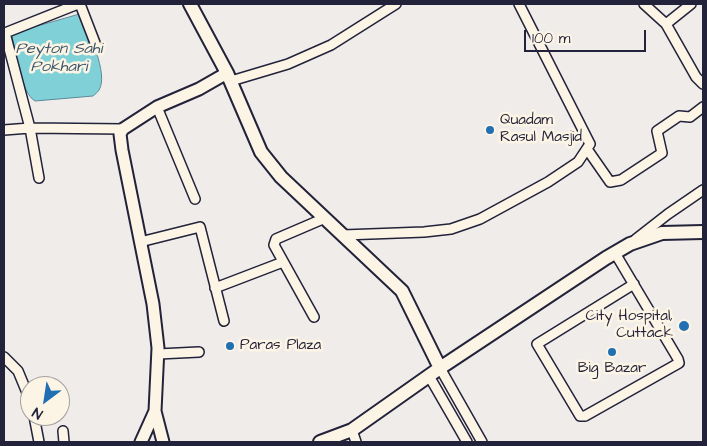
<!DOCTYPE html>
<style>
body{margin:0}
#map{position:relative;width:707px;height:446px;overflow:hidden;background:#f0ece9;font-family:"Architects Daughter",sans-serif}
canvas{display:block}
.frame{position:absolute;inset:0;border:5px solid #22223b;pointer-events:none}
.north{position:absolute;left:20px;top:376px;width:50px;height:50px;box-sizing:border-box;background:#fcf5e5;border:1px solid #a5a1a1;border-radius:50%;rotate:211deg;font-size:14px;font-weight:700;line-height:20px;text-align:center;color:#22223b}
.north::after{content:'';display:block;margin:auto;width:18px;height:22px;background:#1f6fb2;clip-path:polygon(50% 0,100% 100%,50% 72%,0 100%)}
.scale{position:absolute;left:524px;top:30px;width:122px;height:22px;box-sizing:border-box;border:2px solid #22223b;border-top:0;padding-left:6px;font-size:15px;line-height:18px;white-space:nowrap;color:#22223b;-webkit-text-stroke:4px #fcf5e5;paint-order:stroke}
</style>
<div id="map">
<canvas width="707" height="446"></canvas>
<div class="frame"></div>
<div class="north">N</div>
<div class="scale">100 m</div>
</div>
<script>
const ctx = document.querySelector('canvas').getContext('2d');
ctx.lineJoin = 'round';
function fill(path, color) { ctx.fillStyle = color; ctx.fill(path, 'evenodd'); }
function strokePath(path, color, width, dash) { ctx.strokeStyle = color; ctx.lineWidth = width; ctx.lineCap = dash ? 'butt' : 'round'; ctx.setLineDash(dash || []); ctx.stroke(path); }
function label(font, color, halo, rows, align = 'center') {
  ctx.font = font + ' "Architects Daughter",sans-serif'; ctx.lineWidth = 5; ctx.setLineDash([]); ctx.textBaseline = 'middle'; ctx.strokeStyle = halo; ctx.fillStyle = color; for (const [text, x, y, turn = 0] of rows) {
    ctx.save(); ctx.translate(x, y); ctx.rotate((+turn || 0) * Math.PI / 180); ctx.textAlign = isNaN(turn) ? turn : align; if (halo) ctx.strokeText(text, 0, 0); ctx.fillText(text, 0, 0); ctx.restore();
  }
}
const water = new Path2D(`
 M81 14C88 31 109 74 99 90 97 93 95 94 93 96L35 101C21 93 16 53 12 36L14 33Z`);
fill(water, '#7fd0d7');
strokePath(water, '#5a8a99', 1);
const minor = new Path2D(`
 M80 4 97 48
 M644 4 666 24 696 77 703 84
 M666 24 691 4
 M231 81 288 64 331 45 396 4
 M157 107 195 199
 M4 130 30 128 123 129
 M587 149 610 182 621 180 662 153 657 131 679 116 690 117 703 107
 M39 178 30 128 5 33 78 4
 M343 235 424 232 451 229 480 219 548 182 578 162 590 144 519 4
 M636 239 668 214 703 190
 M140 242 200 227 224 321
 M615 253 678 359 679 363 585 416H580L537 344 634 284
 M215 288 283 262
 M314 317 274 245 276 239 325 218
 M158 354 199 352
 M4 357 18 371 30 400
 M440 368 482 442
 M429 376 467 442
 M34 416 39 442
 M352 430 356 442
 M63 431 64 442`);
const tertiary = new Path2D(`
 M141 442 155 411
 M163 442 155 411 158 348 153 304 122 150 120 134 123 129 157 107 199 89 227 73`);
const secondary = new Path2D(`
 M190 4 227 73 261 152 281 177 402 291 440 368
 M320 442 352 430 440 368 606 258 630 244 662 233 703 232`);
strokePath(minor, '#22223b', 12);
strokePath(tertiary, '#22223b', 15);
strokePath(secondary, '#22223b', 16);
strokePath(minor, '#fcf5e5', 9);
strokePath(tertiary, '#fcf5e5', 11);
strokePath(secondary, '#fcf5e5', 12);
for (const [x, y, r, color] of [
 [490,130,5,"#1f6fb2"],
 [684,326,6,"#1f6fb2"],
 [230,346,5,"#1f6fb2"],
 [612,352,5,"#1f6fb2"]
]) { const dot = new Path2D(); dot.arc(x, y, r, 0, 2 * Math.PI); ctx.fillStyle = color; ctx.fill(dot); strokePath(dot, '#fcf5e5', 2); }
label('15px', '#22223b', '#fcf5e5', [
 ["Quadam",500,121],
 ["Rasul Masjid",500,138],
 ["City Hospital,",673,317,"right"],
 ["Cuttack",673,334,"right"],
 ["Paras Plaza",240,346],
 ["Big Bazar",612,369,"center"]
], 'left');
label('italic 16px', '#3e566a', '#fcf5e5', [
 ["Peyton Sahi",59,50],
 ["Pokhari",59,68]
]);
</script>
